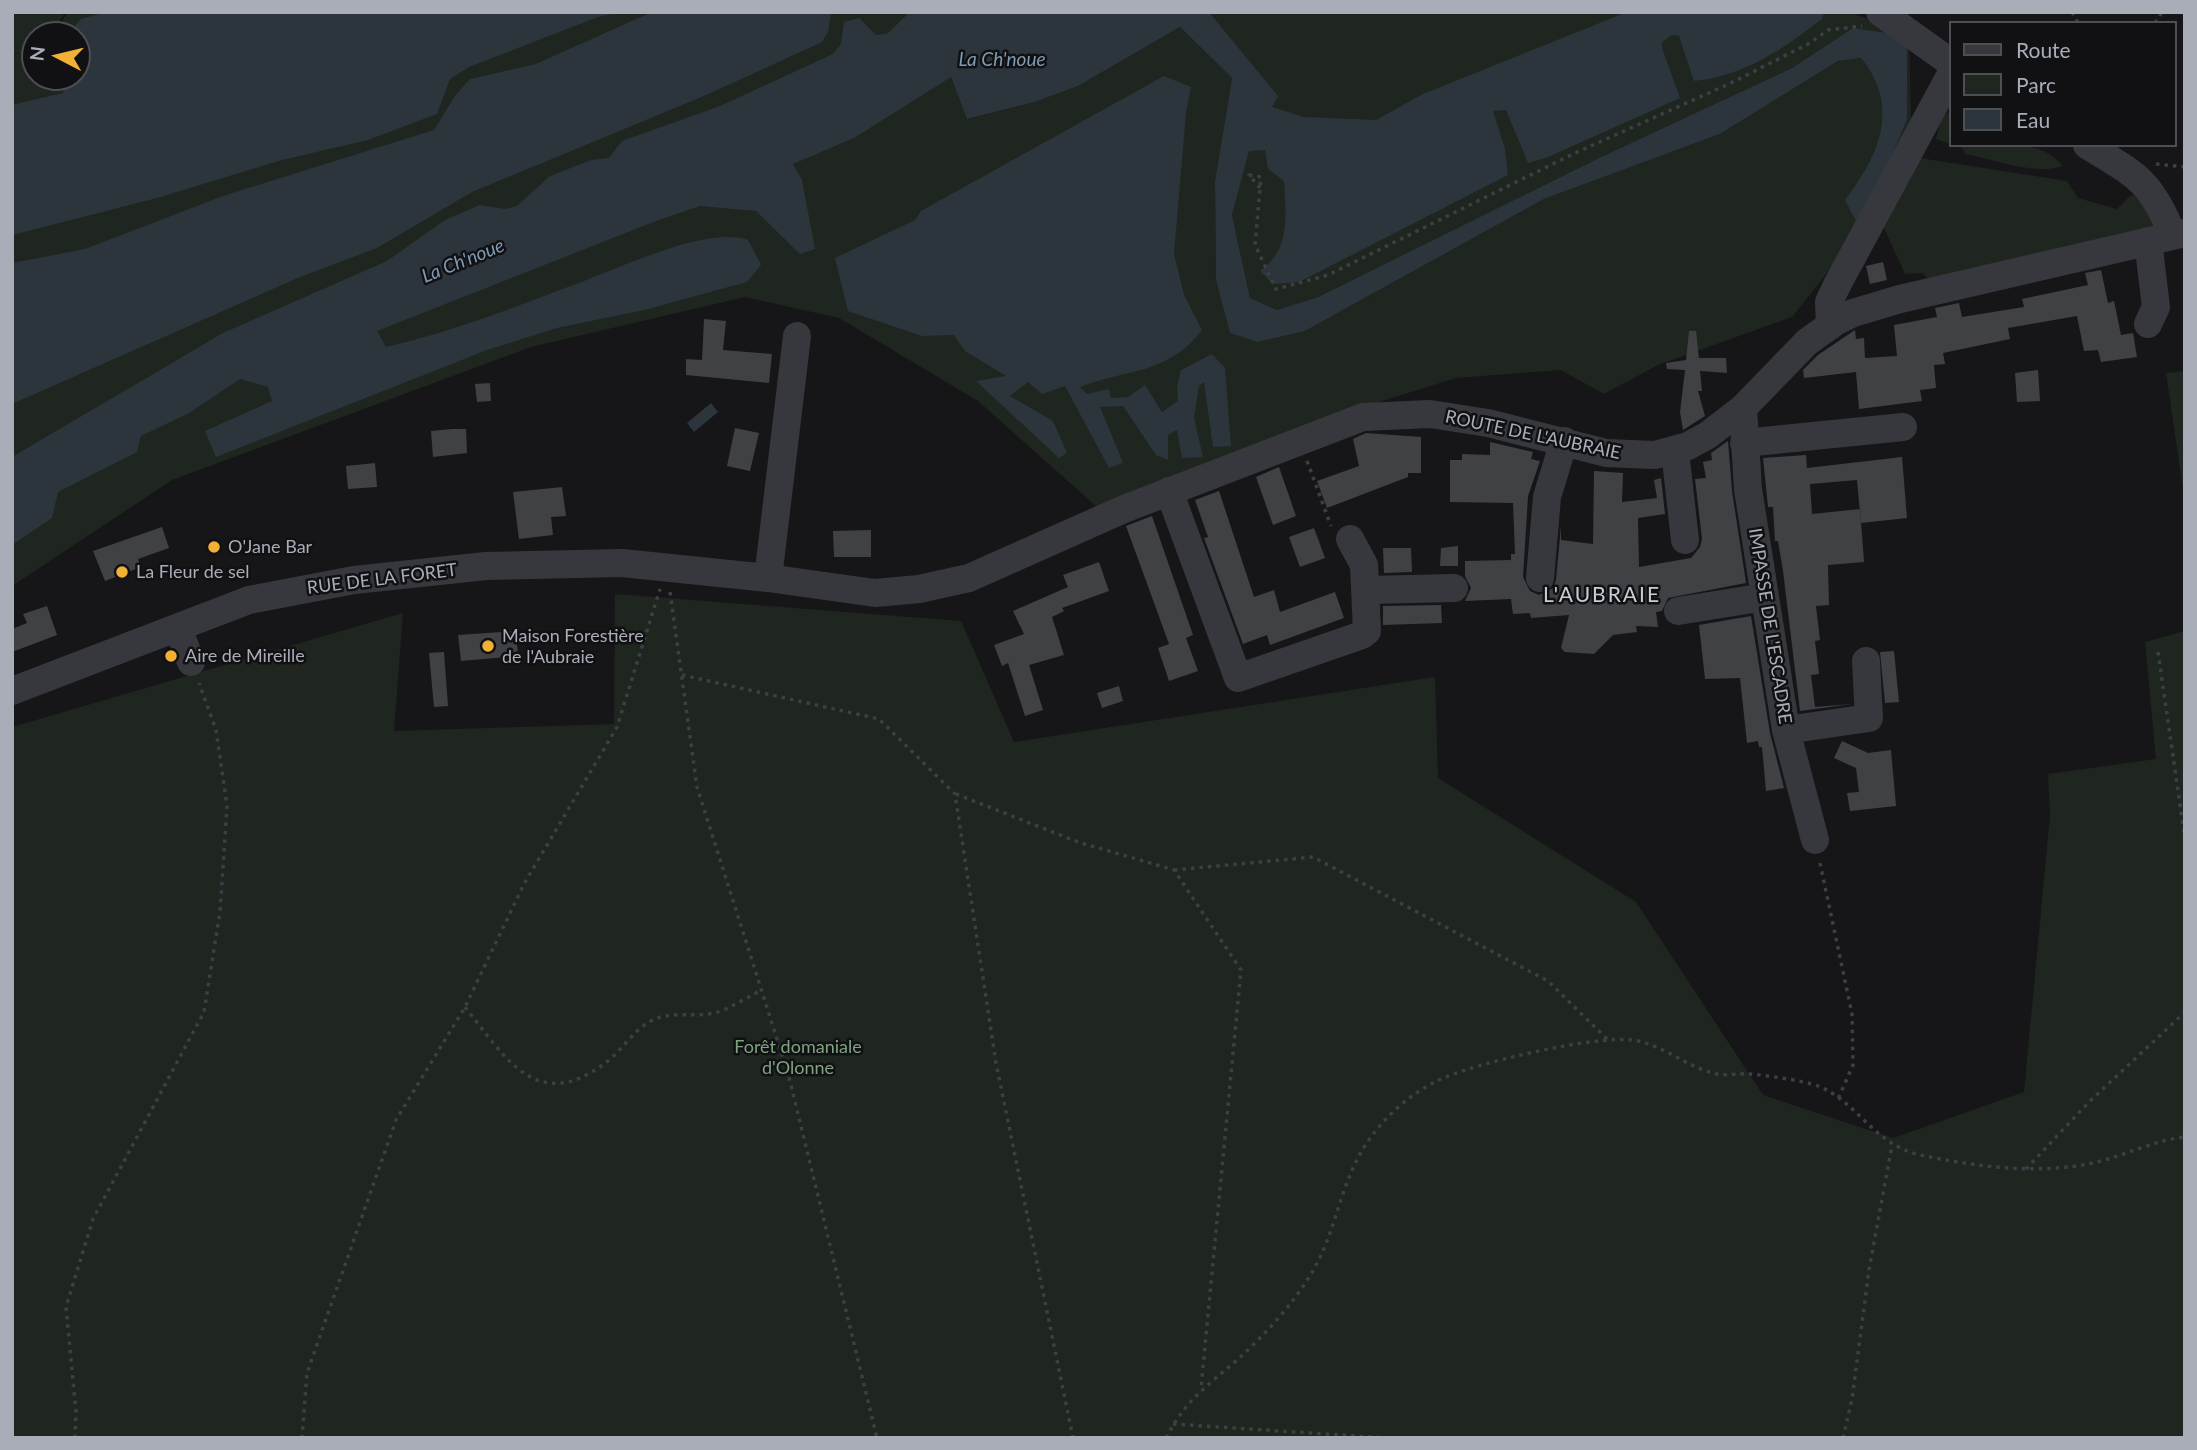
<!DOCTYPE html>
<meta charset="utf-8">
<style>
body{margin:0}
#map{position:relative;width:2197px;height:1450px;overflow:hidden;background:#161618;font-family:Lato,sans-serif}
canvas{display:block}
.frame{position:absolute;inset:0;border:14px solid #a8adb8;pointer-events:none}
.legend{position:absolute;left:1949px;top:21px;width:228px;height:126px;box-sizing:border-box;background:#111113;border:2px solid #4d4f55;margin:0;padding:9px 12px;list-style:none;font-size:21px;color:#a8adb8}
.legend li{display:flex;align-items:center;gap:14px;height:35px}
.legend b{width:35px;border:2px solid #4d4f55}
.north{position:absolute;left:21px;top:21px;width:70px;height:70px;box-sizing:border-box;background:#111113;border:2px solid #4d4f55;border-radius:50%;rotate:277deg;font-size:19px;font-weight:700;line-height:28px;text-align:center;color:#a8adb8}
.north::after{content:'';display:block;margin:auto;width:24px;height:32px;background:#f2b134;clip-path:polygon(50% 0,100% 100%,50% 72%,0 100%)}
</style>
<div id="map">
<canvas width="2197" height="1450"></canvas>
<div class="frame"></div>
<ul class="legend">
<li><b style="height:9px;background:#37383d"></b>Route</li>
<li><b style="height:19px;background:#1e261f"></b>Parc</li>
<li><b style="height:19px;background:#2c353c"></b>Eau</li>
</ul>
<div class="north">N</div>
</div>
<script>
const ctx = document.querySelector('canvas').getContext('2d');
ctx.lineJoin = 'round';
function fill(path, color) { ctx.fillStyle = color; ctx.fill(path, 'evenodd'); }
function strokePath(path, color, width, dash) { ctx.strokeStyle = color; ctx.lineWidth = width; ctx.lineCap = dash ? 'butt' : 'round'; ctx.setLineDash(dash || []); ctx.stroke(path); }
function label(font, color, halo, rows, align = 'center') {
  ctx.font = font + ' Lato,sans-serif'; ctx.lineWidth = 5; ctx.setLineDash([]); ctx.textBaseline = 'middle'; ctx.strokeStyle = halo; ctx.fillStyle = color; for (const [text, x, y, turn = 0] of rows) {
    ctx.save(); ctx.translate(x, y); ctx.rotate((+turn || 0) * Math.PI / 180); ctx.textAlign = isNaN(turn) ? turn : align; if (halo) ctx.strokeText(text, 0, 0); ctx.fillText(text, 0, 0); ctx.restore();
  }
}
fill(new Path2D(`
 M12 12H65L52 35H35V77H77V35H53L68 12H927L967 119 1035 102 1078 86 1180 27 1232 78 1215 181 1216 280 1230 332 1258 342 1305 331 1544 199 1720 134 1838 61 1861 58C1900 107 1880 154 1846 199L1860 228 1907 120V47L1888 33 1853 28 1792 68 1601 157 1318 297 1277 310 1250 298 1232 215 1251 140 1277 96 1209 12H1849L1909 35 1911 121 1859 233 1792 317 1658 365 1604 394 1561 370 1456 378 1334 416 1097 507 978 401 839 318 745 297 531 347 172 480 12 586V55L22 53 12 54Z
 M1950 111V145C1986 145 2038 135 2063 166 2035 176 1994 159 1965 154L1962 148 1936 139 1941 120Z
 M1920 158 2067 181 2078 198 2117 209 2130 196 2140 193 2155 227 1929 279 1922 273 1905 274 1884 228Z
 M2185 371V502L2166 373Z
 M615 594 961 621 1014 742 1435 677 1438 778 1636 902 1763 1095 1893 1138 2024 1092 2050 815 2048 774 2156 759 2145 642 2185 631V1438H12V727L403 613 394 731 614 724Z`), '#1e261f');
fill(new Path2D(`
 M107 12H620L598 17 469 67 450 79 437 114 368 140 282 160 157 198 12 235V105L63 93 66 77H77V35H67L81 19Z
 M652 12H831L828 32 822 42 704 96 472 192 377 248 300 277 12 404V263L85 249 223 196 434 130 455 96 470 79 536 64Z
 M910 12H1209L1278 96 1272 107 1304 117 1376 120 1423 94 1627 12H1824L1822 19C1783 49 1744 76 1694 81L1679 36 1672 35 1662 42V48L1680 98 1548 157 1528 163 1506 110 1493 111 1505 149 1508 175 1299 282 1273 284 1260 271C1291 250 1286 214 1284 181L1268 169 1265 150 1249 151 1232 215 1250 298 1277 310 1318 297 1601 157 1792 68 1853 28 1888 33 1907 47V120L1860 229 1845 200C1880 154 1900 107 1861 58L1838 61 1720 134 1544 199 1305 331 1258 342 1230 333 1216 280 1215 181 1232 78 1180 27 1078 86 1035 102 967 119 951 77 854 138 793 164 802 180 815 249 800 254 756 211 700 206 656 221 377 331 386 347C453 332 520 305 584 281 624 266 708 226 748 240L761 265 747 282 644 310 557 328 487 350 216 457 205 431 272 401 268 387 240 379 189 413 141 436 137 452 58 492 52 518 12 545V457L223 333 387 261 445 220 480 205 505 209 517 206 550 176 591 160 609 158 622 141 720 106 833 54 841 44 844 22 859 18 876 35 887 34Z
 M1164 76 1191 87 1186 113 1174 254 1184 295 1202 330C1168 375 1126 369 1080 387L1087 394 1109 389 1111 398 1128 397 1145 385 1162 412 1178 401 1177 386 1181 370 1212 354 1225 368 1231 446 1213 447 1204 382 1199 386 1194 418 1203 457 1182 458 1177 430 1168 435V460L1156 455 1123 406 1100 407 1123 463 1109 468 1065 386 1042 394 1028 382 1010 396 1053 421 1067 453 1059 458 976 381 1006 376 965 351 954 335 922 336 848 311 835 258 915 220 921 211Z
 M711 403 718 412 694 432 687 423Z`), '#2c353c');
fill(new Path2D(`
 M1883 262 1887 280 1870 284 1866 266Z
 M2101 270 2108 303 2114 301 2121 335 2133 333 2137 357 2101 362 2098 350 2084 351 2077 316 2008 328 2010 339 1943 353 1945 364 1934 365 1936 388 1920 390 1922 401 1859 409 1856 372 1804 378 1803 370 1818 355 1855 330 1856 339 1864 338 1865 358 1897 356 1894 325 1937 317 1935 308 1959 303 1962 317 2024 307 2022 299 2088 285 2085 273Z
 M704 319 726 321 723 350 772 354 769 383 686 375V359L702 360Z
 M1689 331H1696L1699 358H1726L1727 373 1700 371 1702 391H1698L1705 416 1683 430 1680 412 1685 370 1667 369 1666 363 1686 360Z
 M2038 370 2040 401 2017 402 2015 373Z
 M490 383 491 401 477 402 475 384Z
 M735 428 759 433 750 471 727 466Z
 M452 429H466L467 453 433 457 431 431Z
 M1366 433 1421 437V473H1408V477L1327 508 1317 481 1359 466 1353 439Z
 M1728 441 1732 491 1746 583 1668 598 1662 611 1656 612 1658 627 1636 626 1637 632 1613 635 1594 654 1565 652 1561 648 1569 615 1531 618 1530 613 1513 614 1511 599 1465 601 1471 588 1465 576V561L1511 560V554H1515L1513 503 1450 502V460H1462V454L1490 455V442L1533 452 1531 459 1540 461 1528 496 1523 577 1530 591 1539 595 1553 588 1556 580 1561 526V540L1593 544 1594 471 1623 473 1622 502 1657 498 1654 480 1661 478 1665 514 1638 518 1639 567 1691 558 1700 547 1702 539 1695 479 1706 478 1703 462 1712 460 1711 453Z
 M1806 455 1807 468 1902 457 1907 518 1861 523 1857 480 1810 484 1812 514 1860 509 1864 562 1828 565 1829 605 1816 606 1820 640 1815 641 1819 674 1811 675 1815 707 1852 704 1800 711 1783 571 1778 541H1775L1773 507H1768L1763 458Z
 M375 463 377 487 348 489 346 466Z
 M1279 467 1296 516 1273 525 1256 477Z
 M562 487 566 516 551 517 553 535 519 539 513 492Z
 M1219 491 1254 597 1274 590 1280 612 1335 592 1344 618 1270 645 1267 635 1243 644 1204 538 1208 537 1195 500Z
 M1152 516 1193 635 1186 638 1198 671 1169 681 1158 648 1169 644 1126 526Z
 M162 527 169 548 138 559 141 567 105 581 93 551Z
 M1314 528 1325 558 1300 567 1289 537Z
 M871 530V557H834L833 531Z
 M1458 546V566H1440L1441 548Z
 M1383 548H1411L1412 572 1384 573Z
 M1099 562 1109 591 1062 608 1064 611 1052 617 1064 655 1029 665 1043 710 1025 716 1008 663 1002 666 994 645 1024 634 1013 611 1068 587 1063 575Z
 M1441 605 1442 623 1383 625V606Z
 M47 606 57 635 12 652V629L27 623 23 614Z
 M1751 616 1770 733 1784 788 1766 791 1762 747H1759L1758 741 1747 743 1740 678 1705 679 1699 625Z
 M516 631 518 656 461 661 458 635Z
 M1894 651 1899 702 1885 703 1880 652Z
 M444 652 448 706 434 707 429 653Z
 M1119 686 1123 701 1102 708 1097 693Z
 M1842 741 1868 753 1891 750 1896 806 1850 811 1847 793 1859 792 1856 768 1834 758Z`), '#404145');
strokePath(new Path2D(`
 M2072 12 2078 23
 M2155 23 2162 12
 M2156 164 2185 167
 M1260 188 1249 175 1261 177 1255 245 1276 289 1328 275 1573 154 1731 83 1810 43 1828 30 1862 26
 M1307 461 1331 526
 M670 592 697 787 789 1077 877 1438
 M2158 652 2185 839
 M682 675 879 719 955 794 996 1063 1073 1438
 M956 794 1078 842 1174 870 1241 970 1201 1388
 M1820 863 1852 1014 1853 1065 1838 1099
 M1174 870 1313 857 1548 981 1608 1040
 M465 1007C505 1057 536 1114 604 1064 621 1052 633 1030 651 1021 671 1010 692 1018 714 1013 730 1009 747 997 762 990
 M2026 1169 2089 1102 2185 1012
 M1173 1424 1387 1438
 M75 1438 76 1412 66 1307 93 1219 204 1012 220 912 227 806 216 730 199 683
 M302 1438 307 1373 396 1120 465 1007 524 884 617 727 660 589
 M1166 1438C1185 1401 1207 1386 1237 1360 1265 1335 1295 1302 1314 1269 1340 1223 1340 1173 1378 1128 1394 1109 1414 1092 1437 1081 1470 1064 1595 1035 1632 1040 1662 1044 1685 1066 1713 1073 1725 1077 1738 1073 1750 1074 1764 1075 1806 1081 1818 1086 1858 1102 1873 1144 1920 1155 1978 1167 2043 1176 2101 1161 2128 1154 2156 1140 2185 1137
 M1843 1438 1852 1399 1869 1270 1892 1145`), '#3d3f44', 3.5, [3.5, 5]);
strokePath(new Path2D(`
 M1880 12 1950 62
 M2087 145C2137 176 2150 179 2173 236
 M2148 324 2156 307 2148 241
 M1830 326 1829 302 1837 285 1950 76
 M1743 408 1748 489 1786 730 1815 840
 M1744 443 1903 427
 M1675 451 1685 540
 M1169 491 1238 678 1362 635 1367 631 1364 565 1350 539
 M768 578 797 336
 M1540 578 1547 497 1564 441
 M1367 590 1454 588
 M1678 611 1765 597
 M178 628 191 662
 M12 691 249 600 354 580 486 566 622 563 768 578 875 593 919 589 969 578 1124 509 1363 417 1430 414 1488 423 1606 453 1655 455 1688 446 1708 435 1743 408 1807 342 1835 322 1853 313 1900 299 2185 233
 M1786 730 1869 718 1866 661`), '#37383d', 28);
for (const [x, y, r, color] of [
 [214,547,7,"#f2b134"],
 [122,572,7,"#f2b134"],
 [488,646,7,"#f2b134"],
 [171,656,7,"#f2b134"]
]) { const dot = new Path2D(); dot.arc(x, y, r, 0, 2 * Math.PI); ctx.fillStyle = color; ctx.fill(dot); strokePath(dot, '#111113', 2.5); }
label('18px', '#a8adb8', '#111113', [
 ["ROUTE DE L'AUBRAIE",1533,435,12],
 ["RUE DE LA FORET",382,579,-7],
 ["IMPASSE DE L'ESCADRE",1770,626,81]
]);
label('18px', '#a8adb8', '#111113', [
 ["O'Jane Bar",228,547],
 ["La Fleur de sel",136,572],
 ["Maison Forestière",502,636],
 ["de l'Aubraie",502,657],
 ["Aire de Mireille",185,656]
], 'left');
label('18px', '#7fa381', '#111113', [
 ["Forêt domaniale",798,1047],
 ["d'Olonne",798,1068]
]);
label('italic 19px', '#7f9bb3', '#111113', [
 ["La Ch'noue",1002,60],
 ["La Ch'noue",463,261,-22]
]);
ctx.letterSpacing = '2px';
label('21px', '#c9ccd4', '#111113', [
 ["L'AUBRAIE",1602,595]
]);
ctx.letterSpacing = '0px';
</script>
